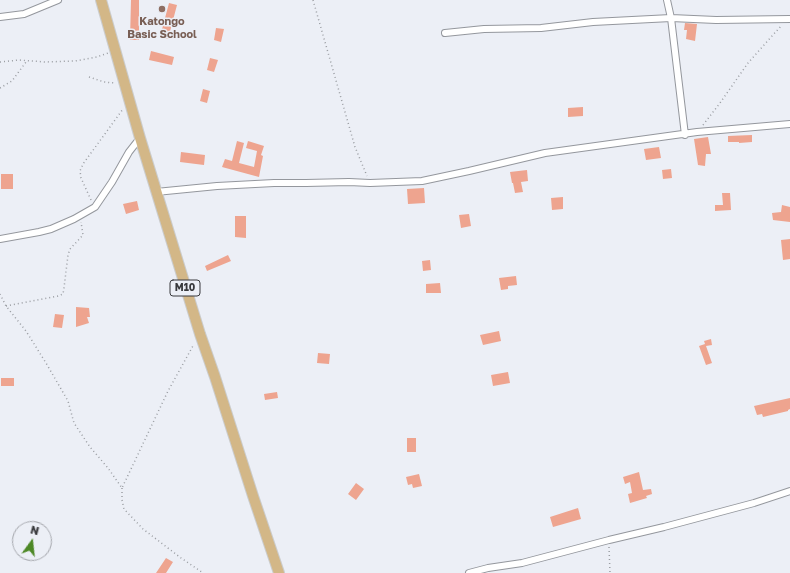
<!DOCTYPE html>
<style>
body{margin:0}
#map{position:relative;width:790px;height:573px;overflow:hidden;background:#eceff6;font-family:"Golos Text",sans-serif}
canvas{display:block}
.north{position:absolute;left:12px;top:521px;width:40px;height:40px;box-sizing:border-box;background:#eceff6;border:1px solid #a4a6ac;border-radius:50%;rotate:15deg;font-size:11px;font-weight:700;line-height:16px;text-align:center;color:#38393c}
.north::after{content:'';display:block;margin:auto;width:14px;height:18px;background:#4d8826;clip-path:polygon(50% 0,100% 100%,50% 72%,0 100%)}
</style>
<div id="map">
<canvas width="790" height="573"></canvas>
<div class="north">N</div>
</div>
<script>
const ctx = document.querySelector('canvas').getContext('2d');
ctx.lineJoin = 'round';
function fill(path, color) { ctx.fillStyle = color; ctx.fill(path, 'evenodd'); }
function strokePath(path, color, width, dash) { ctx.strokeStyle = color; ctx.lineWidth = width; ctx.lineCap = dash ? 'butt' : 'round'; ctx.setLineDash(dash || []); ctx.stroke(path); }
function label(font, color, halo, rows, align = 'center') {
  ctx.font = font + ' "Golos Text",sans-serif'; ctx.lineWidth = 3; ctx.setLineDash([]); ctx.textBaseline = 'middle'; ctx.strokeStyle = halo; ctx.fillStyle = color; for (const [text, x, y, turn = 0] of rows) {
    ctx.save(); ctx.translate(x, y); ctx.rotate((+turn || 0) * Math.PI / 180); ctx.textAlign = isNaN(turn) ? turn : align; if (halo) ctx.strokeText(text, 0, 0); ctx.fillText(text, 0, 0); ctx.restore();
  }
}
fill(new Path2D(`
 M131 0H139V40H130Z
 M169 3 177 5 168 39 160 37Z
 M685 23 697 24 695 41 686 39 687 30H684Z
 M216 28 224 29 221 42 214 40Z
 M151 51 174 57 172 65 149 60Z
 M210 58 218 60 214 72 207 70Z
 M203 89 210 91 207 103 200 101Z
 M583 107V116L568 117V108Z
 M752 135V142L739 143V142H728V136Z
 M708 137 711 154H706L705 166 698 165 694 139Z
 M237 141 244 143 239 163 254 167 257 151 246 148 248 141 264 146 261 155 263 156 259 177 222 167 225 159 232 161Z
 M659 147 661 158 646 160 644 149Z
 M181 152 205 155 204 165 180 162Z
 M671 169 672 178 663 179 662 170Z
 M527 170 528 181 521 182 523 192 515 193 513 183H512L510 172Z
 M1 174H13V189H1Z
 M424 188 425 203 408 204 407 189Z
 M722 193H730L731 210 715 211V205H723Z
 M563 197V209L552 210 551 198Z
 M137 201 139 210 126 214 123 204Z
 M782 205 790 207V222L773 220 772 213 781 212Z
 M469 214 471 226 461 228 459 215Z
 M235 216H246V238L235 237Z
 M790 239V259L783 260 781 240Z
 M228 255 231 261 207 271 205 266Z
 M430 260 431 270 423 271 422 261Z
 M516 276 517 285 508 286V289L501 290 499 278Z
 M440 283 441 293H426V284Z
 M76 307 89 308 90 317H87L89 323 76 327Z
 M55 314 64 315 62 328 53 327Z
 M499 331 501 341 483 345 480 335Z
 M711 339 712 345 706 346 712 363 706 365 699 346 705 344 704 341Z
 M318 353 330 354 329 364 317 363Z
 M508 372 510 383 493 386 491 375Z
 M1 378H14V386H1Z
 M277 392 278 398 265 400 264 394Z
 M790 398V409L788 410V411L763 417 762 414 757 415 754 406Z
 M407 438H416V452H407Z
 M639 472 643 490 651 489 652 494 646 496 647 498 630 503 628 494 632 493 630 482 625 484 623 477Z
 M419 474 422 486 413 488 412 484 408 485 406 477Z
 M356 483 364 489 356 500 348 494Z
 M578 508 581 519 553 527 550 517Z
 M166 558 173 562 166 573H156Z`), '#eea48f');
const street = new Path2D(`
 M667 0 671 18 685 135
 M0 17 24 14 58 0
 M445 33 484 29 541 28 593 22 671 18 716 20 790 19
 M156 192 217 186 274 183H306L349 182 370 183 422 181 469 171 545 153 697 132 790 124
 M0 239 39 232 51 229 74 219 95 207 112 182 129 152 140 138
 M469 573 488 568 522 563 609 540 664 527 754 503 790 491`);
const primary = new Path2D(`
 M101 0 140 138 200 334 215 377 253 496 279 573`);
strokePath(street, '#94979d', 8);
strokePath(primary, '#cbcccc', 12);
strokePath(new Path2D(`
 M313 0 355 147 367 176
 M0 62 19 60 45 62 75 61 97 57 108 53
 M89 77 104 82 115 83
 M0 88 12 81 26 62
 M703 125 720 103 748 63 781 26
 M91 200 81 178 80 171 83 164 123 109
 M0 294 6 306 26 331 46 363 68 401 74 423 90 447 108 468 122 488 168 391 194 344
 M6 306 58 296 63 294 64 288 68 255 70 249 83 235 81 222
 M122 488V500L124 509 143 529 181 558 203 573
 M609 547 610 573`), '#9a9da2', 1.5, [1, 3]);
strokePath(street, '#fff', 6);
strokePath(primary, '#d3b787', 10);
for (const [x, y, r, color] of [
 [162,9,4,"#8d6e63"]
]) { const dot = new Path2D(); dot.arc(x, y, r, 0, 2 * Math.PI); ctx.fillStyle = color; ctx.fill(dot); strokePath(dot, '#eceff6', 1.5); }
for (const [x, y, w] of [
 [185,288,30]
]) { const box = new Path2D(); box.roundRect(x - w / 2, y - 8, w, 16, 3); ctx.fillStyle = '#eceff6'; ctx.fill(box); strokePath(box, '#38393c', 1); }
label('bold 10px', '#38393c', null, [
 ["M10",185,288]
]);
label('bold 11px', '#785e54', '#eceff6', [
 ["Katongo",162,22],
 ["Basic School",162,35]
]);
</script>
